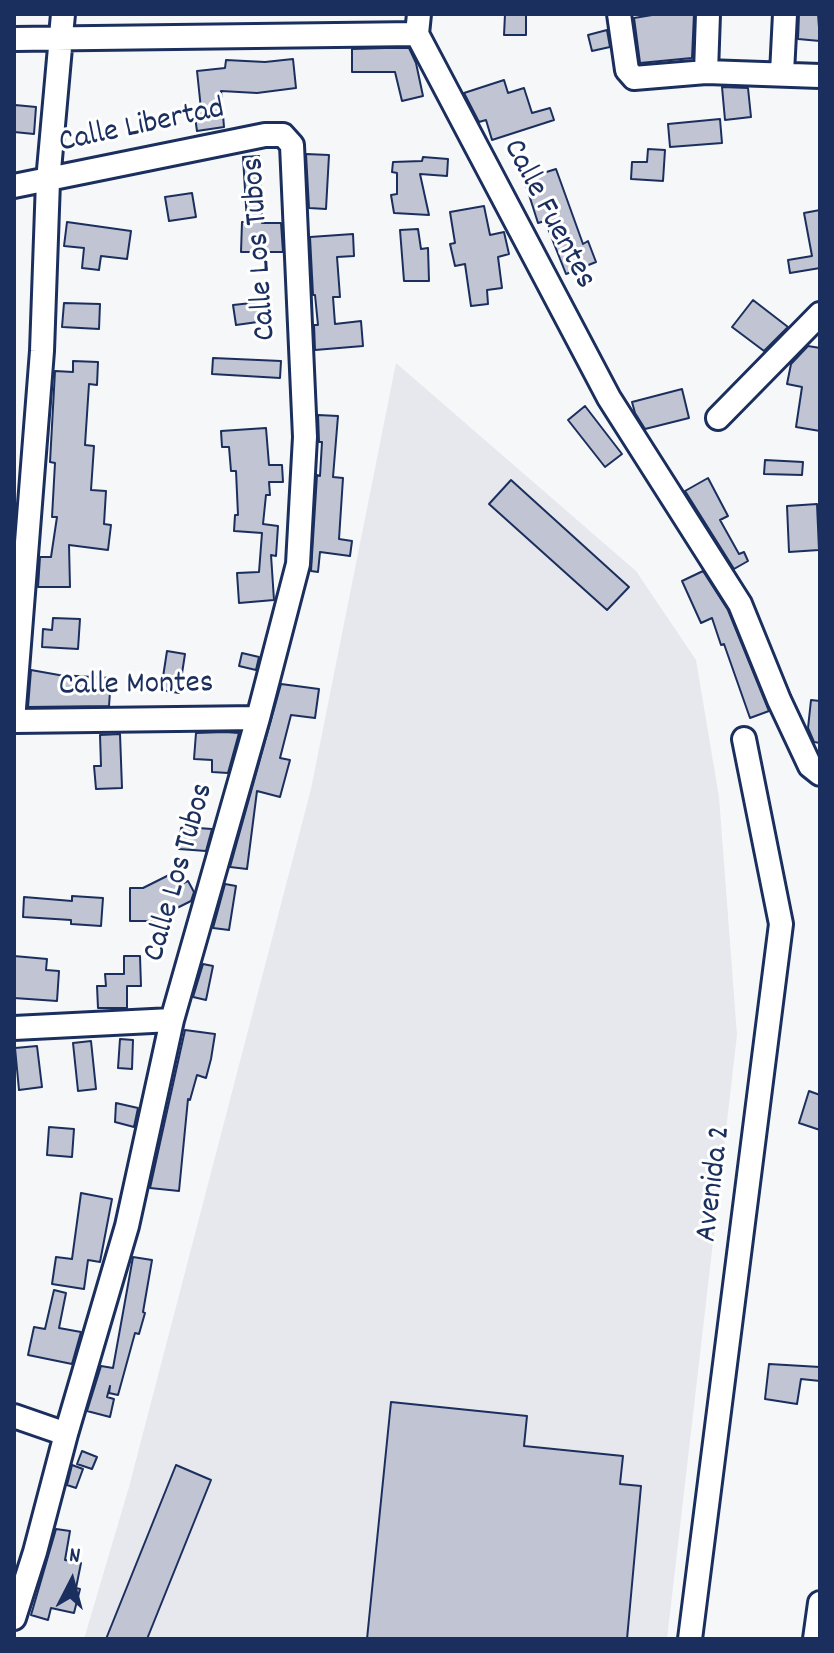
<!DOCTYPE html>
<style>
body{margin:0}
#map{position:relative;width:834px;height:1653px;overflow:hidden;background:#f6f7f9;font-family:Dekko,sans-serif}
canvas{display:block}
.frame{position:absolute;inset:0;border:16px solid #1b2f5e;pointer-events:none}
.north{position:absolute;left:32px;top:1541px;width:80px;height:80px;-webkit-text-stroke:6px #fff;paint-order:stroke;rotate:6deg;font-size:22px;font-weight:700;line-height:32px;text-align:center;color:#1b2f5e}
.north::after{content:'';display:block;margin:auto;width:28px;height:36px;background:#1b2f5e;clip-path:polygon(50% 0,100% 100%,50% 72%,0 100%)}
</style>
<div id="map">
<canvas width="834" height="1653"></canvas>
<div class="frame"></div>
<div class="north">N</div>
</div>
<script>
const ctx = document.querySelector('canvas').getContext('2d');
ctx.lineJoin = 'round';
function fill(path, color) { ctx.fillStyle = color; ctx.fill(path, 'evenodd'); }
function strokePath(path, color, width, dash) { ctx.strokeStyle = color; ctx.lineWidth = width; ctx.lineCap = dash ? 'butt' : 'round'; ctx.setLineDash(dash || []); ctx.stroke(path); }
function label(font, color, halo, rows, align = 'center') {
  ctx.font = font + ' Dekko,sans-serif'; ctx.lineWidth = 6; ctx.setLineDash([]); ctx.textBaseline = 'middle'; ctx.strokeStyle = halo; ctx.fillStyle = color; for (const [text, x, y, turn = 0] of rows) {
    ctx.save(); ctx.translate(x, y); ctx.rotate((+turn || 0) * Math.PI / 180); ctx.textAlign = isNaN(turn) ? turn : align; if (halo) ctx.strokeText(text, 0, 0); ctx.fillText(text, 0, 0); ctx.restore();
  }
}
fill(new Path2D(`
 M396 363 636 571 696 660 719 797 737 1035 667 1639H84L129 1487 311 789Z`), '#e6e8ee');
const building = new Path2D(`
 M505 14H526V35H504Z
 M658 14H694L692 58 640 63 634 18Z
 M799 14H818L820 41 798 39Z
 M607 30 610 47 592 51 588 35Z
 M385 48H409L416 63 423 96 402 101 395 72H352V49Z
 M293 59 296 88 257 93 221 91 224 127 197 131 194 110 201 109 197 71 225 68 226 60 265 62Z
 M504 80 508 93 524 88 532 113 550 108 554 120 492 140 486 120 479 122 464 93Z
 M722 87 748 88 751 117 725 120Z
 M15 105 36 107 34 134 14 132Z
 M720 119 722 143 670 147 668 124Z
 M648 149 665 150 663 181 631 179 632 162H647Z
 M306 154 329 155 326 209 309 208Z
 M259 156 262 223H281L283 252H241L242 222H247L243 157Z
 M423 157 448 159 447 176 420 174 429 215 394 213 391 195 397 194V173L392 172 393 162 422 161Z
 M556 169 583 244 588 241 596 262 566 274 545 221 538 223 524 179Z
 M192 193 196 217 169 221 165 197Z
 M484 206 490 235 504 232 509 254 498 257 502 288 487 290 488 304 471 306 465 264 455 266 450 244 455 243 450 212Z
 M820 210V268L790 273 788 260 812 256 804 213Z
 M67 222 131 231 127 259 101 256 99 270 82 268 84 248 64 246Z
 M418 229 421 249 428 248 429 281H404L400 230Z
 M353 234 354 256 337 257 340 297H333L335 324 361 321 363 346 315 350 314 325H318L315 295H313L310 237Z
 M753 300 788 327 764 351 732 327Z
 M270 301 272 320 236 325 233 305Z
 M64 303 100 304 99 329 62 327Z
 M808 346 820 348V431L796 427 802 387 787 384 791 364Z
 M213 358 281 361 280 378 212 374Z
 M73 361 98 362 97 385 89 384 85 445 94 446 91 490 106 491 104 524 111 525 108 550 69 545 70 587H38L40 557H51L57 517H52L55 463 50 462 55 371 73 372Z
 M682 389 689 418 645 429 635 413 632 402Z
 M585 406 622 454 605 467 568 420Z
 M318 415 338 416 333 477 343 478 339 539 352 541 350 556 320 552 318 572 311 571 317 475 320 476 322 442H319Z
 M266 428 269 465H282L283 482H269L270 495H266L263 524 278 526 276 556 271 555 274 600 239 603 237 573 259 572 262 533 234 531 235 515H238L236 471H231L229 447H222L221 431Z
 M765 460 803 462 802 475 764 474Z
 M708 478 728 516 720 520 739 554 744 552 748 561 734 569 685 491Z
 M511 480 629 587 607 610 489 504Z
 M817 504 819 550 789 552 787 506Z
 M703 571 728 610 769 711 750 718 724 644 721 645 712 618 701 623 682 581Z
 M53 618 80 619 78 649 42 647 43 629 52 630Z
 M167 651 185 654 179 693 161 690Z
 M242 653 259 657 256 670 239 666Z
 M31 670 59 675 111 678 109 706 28 707Z
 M281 684 319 689 315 718 291 715 280 758 290 760 280 797 257 791 247 869 230 867Z
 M811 700 820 701V743L814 742 808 728Z
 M225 732 239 733 228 773 212 772V760L194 759 196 733Z
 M120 734 122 788 96 789 94 766H101L100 735Z
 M184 827 212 829 206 851 179 849 181 828Z
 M173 873 179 885 188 881 194 892 191 901 159 917V921H130V888H143Z
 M225 884 236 886 229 930 213 928Z
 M72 896 103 898 101 926 71 924V920L23 917 24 897 72 901Z
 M14 956 47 959 46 970 59 971 57 1001 14 998Z
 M124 956H140L141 986H127V1008H98L97 986H106L105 974H124Z
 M203 964 213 966 206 1000 193 997Z
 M185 1030 215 1034 211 1059 206 1078 197 1075 190 1100 188 1099 179 1191 150 1188Z
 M120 1039 133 1040 132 1069 118 1068Z
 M91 1041 96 1089 78 1091 73 1043Z
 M37 1046 42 1087 19 1090 15 1048Z
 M809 1091 820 1095V1130L799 1123Z
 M116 1103 138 1108 134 1127 115 1122Z
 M49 1127 74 1129 72 1157 47 1155Z
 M81 1193 112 1199 100 1262 88 1260 84 1289 52 1284 56 1257 72 1259Z
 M133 1257 152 1260 143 1312 145 1313 139 1334 135 1333 118 1395 109 1393 110 1386 107 1397 114 1399 110 1417 87 1411 101 1366 113 1368Z
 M54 1290 66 1293 59 1328 81 1332 72 1364 28 1355 34 1327 45 1329Z
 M769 1364 820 1367V1381L801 1379 797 1404 765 1399Z
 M391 1402 527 1416 524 1446 623 1456 620 1484 641 1486 627 1639H367Z
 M82 1451 97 1457 92 1469 77 1464Z
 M72 1465 83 1469 76 1488 67 1485Z
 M176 1465 211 1480 147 1639H106Z
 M56 1529 70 1531 65 1560 81 1563 76 1588 80 1589 74 1613 51 1608 48 1620 31 1615Z`);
fill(building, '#c0c4d3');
strokePath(building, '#1b2f5e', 2);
const minor = new Path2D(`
 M619 14 627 70 634 78 706 72 820 76
 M417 34 419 14
 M14 39 417 34 609 398 740 604 779 700 810 766 820 774
 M706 72 708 14
 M782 73 785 14
 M14 186 265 135H283L292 145 305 437 298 564 258 718 172 1020 127 1226 66 1434 35 1552 14 1618
 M718 418 820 314
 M14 708 42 351 48 181 63 14
 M14 721 258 718
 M14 1028 172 1020
 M14 1416 66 1434
 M690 1639 781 924 744 739
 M815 1639 820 1603`);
strokePath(minor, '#1b2f5e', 28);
strokePath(minor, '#fff', 22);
label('32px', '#1b2f5e', '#fff', [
 ["Calle Libertad",142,128,-12],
 ["Calle Fuentes",547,215,62],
 ["Calle Los Tubos",262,249,-94],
 ["Calle Montes",136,687,-1],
 ["Calle Los Tubos",181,873,-74],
 ["Avenida 2",716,1184,-83]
]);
</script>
